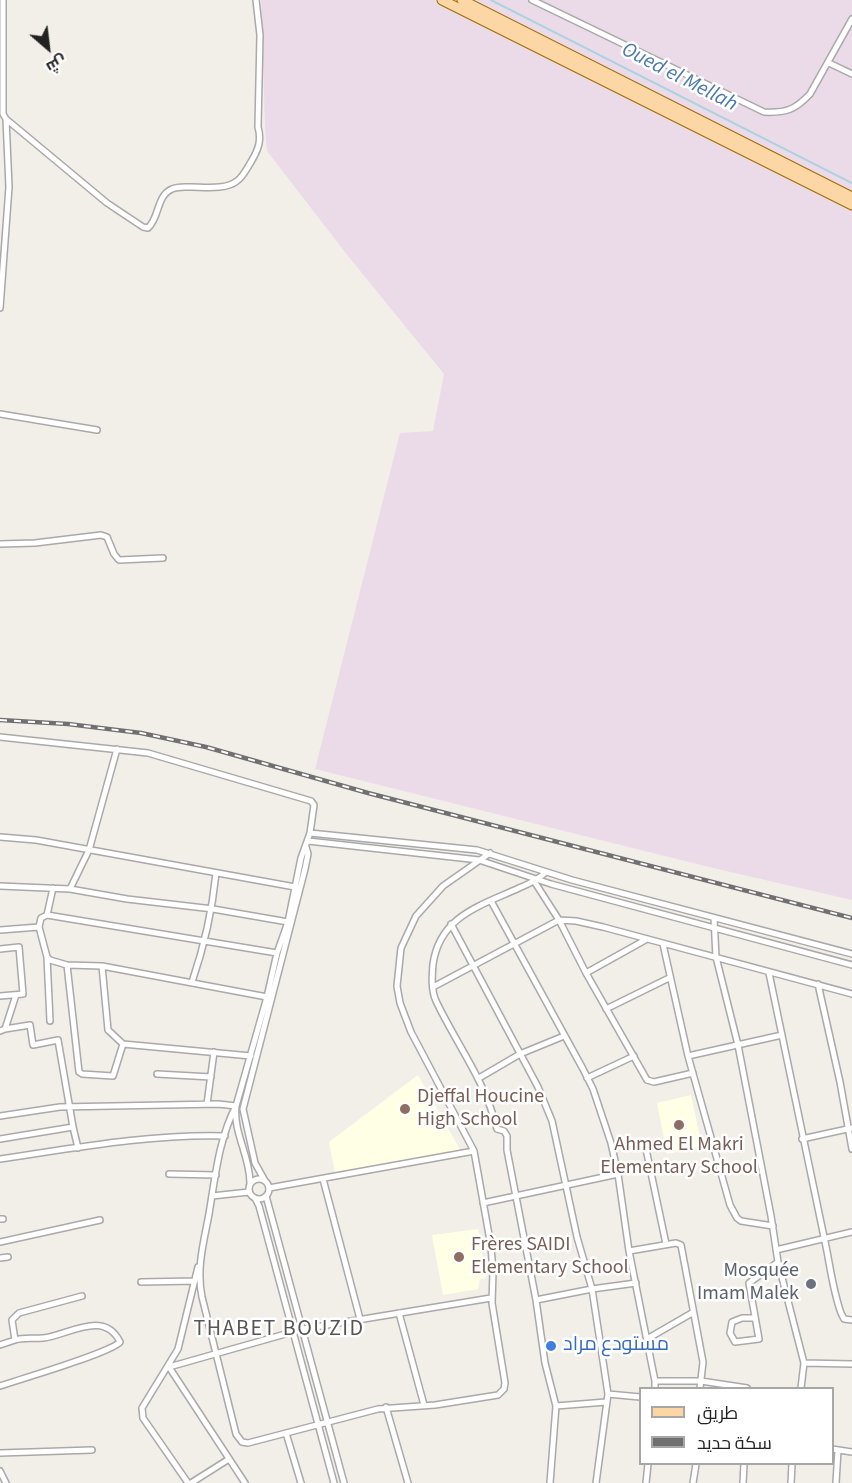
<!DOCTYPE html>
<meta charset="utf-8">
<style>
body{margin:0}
#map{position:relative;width:852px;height:1483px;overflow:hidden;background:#f2efe9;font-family:"Source Sans 3",Cairo,sans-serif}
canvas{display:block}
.legend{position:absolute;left:639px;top:1387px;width:195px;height:78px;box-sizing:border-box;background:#fff;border:2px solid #a7a7a7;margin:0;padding:8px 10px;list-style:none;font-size:18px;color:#222}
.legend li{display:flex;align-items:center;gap:12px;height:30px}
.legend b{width:30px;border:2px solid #a7a7a7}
.north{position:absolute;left:18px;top:18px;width:60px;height:60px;-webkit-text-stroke:4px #fff;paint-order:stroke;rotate:152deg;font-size:16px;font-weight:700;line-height:24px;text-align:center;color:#222}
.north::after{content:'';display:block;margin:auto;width:21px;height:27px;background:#222;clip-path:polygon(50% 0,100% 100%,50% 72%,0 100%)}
</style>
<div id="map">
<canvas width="852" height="1483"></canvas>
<ul class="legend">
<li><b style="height:8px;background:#fcd6a4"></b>طريق</li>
<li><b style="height:8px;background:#707070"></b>سكة حديد</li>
</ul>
<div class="north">ش</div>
</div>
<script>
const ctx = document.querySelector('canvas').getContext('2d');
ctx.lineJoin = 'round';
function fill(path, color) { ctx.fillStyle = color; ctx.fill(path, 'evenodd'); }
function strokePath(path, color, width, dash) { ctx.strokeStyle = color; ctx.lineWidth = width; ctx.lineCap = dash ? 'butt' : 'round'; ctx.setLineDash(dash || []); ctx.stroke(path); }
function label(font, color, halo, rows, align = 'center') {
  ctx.font = font + ' "Source Sans 3",Cairo,sans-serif'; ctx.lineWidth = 5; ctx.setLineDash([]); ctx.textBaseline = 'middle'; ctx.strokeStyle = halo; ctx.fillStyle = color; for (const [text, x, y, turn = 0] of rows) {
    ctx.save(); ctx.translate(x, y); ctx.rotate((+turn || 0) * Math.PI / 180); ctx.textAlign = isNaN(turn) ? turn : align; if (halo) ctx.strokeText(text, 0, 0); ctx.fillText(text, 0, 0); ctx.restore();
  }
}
fill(new Path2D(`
 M261 0H852V900L713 868 315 769 400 433 433 431 444 374 348 256 267 151 265 129Z`), '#ebdbe8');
fill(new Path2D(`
 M418 1075 461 1151 335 1173 329 1142Z
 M691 1095 702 1147 667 1154 657 1103Z
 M478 1229 486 1278 480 1279 478 1289 443 1295 432 1235Z`), '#ffffe5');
strokePath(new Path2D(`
 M491 0 852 183`), '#aad3df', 2);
const minor = new Path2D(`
 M532 0 764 112C786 113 795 110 810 94L852 19
 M829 63 852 74
 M6 119 107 203 143 227 148 228C160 217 156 196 172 189 178 186 185 187 191 187 204 187 226 190 237 181 243 177 247 168 251 162 258 150 262 141 258 127L260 35 256 0
 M0 308 9 187 6 119 3 114V0
 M0 414 97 430
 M0 544 35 543 101 535 107 537 114 554 119 560 163 558
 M0 737 148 753 311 801 314 805 310 833 301 858 288 922 277 953 267 997 236 1106C233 1133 250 1156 250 1183
 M310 833 477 850 572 880 852 954
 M0 837 36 840 295 887
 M308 841 479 860 551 884 852 965
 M546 872C538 880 529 884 519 888 480 906 440 916 433 964 432 976 431 990 436 1001 457 1045 485 1080 497 1129L504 1131 507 1136V1150L536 1300 545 1363 556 1406 550 1483
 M534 881 559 920 586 973 647 1080 654 1082 693 1073
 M0 886 70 889 127 899 213 909 288 922
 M70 889 89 850 117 749
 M491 901 583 1069 593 1089 611 1143 618 1174 629 1251 655 1381V1388
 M47 915 53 888
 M714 918 716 957 738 1045 771 1216 778 1262 804 1363 801 1388
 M451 924 538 1087 552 1121 577 1237 592 1289 608 1394 596 1483
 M39 927 47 957 50 960 67 965 102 966 267 997
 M0 930 39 927 41 918 47 915 277 953
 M663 944 688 1056 730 1205 737 1218 741 1221 773 1226
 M0 949 19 947 23 994 0 996
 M47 957 50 1021
 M67 965 79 1072 82 1074 113 1076 123 1044 108 1030 102 966
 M586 973 647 939
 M769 973C787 1061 806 1149 824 1237 830 1263 832 1288 841 1313L844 1319 852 1320
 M192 982C205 944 212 913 216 873
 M818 984 840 1082 852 1149
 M433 987 559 920 576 921 603 927 852 994
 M606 1009 669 978
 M5 1029 30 1025 33 1045 58 1040 73 1127
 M0 1031 5 1029 16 995
 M123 1044 251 1056
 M688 1056 782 1035
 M157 1074 211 1077
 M479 1078 520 1054 564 1036
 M587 1078 634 1056
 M207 1104 214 1052
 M0 1116 60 1107 218 1104 236 1106C219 1138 215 1178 209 1214 204 1241 196 1269 202 1297L236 1434 242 1442 248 1443 378 1409 435 1405 498 1395 504 1389 505 1383 492 1303 493 1272 491 1246 474 1151 411 1032 400 1003 397 986 401 948 416 916 443 886 490 853
 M0 1139 73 1127 78 1148
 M802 1139 852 1128
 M646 1149 666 1244
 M0 1159C75 1148 149 1134 225 1136
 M169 1174 216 1175
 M249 1189a10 10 0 1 1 20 0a10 10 0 1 1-20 0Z
 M323 1179 360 1319
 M265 1181 255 1163 243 1109 305 869 308 854 306 847
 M269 1188 474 1151
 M212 1196 249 1192
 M266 1196 344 1483
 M255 1198 259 1206 334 1483
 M483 1203 618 1174
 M0 1219H3
 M0 1242 100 1220
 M776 1250 852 1232
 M629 1251 676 1243 681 1245 703 1362 700 1388
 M0 1258 8 1257
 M141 1282 195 1281
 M536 1300 592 1289 636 1283
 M399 1313 424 1405
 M755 1318H742L732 1322 730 1333 735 1342 759 1339 749 1283 778 1262
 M647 1339 692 1313
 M0 1345 15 1340 12 1320 19 1313 82 1296
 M804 1363 852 1364
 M655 1381H701L747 1388
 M0 1386C21 1379 110 1353 120 1342 104 1309 69 1335 43 1338 34 1339 24 1337 15 1340
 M608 1394 640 1397
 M556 1406 606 1402
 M386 1407 408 1483
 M286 1433 301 1483
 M832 1449 852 1452
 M0 1453 92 1450
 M0 1471 6 1483
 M188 1483 143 1418 142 1408 178 1349 198 1267
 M191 1483 229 1459
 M245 1483 169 1367 303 1329 491 1298
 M646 1483 648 1464
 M693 1483 696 1464
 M743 1483 744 1464
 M791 1483 792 1464
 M836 1483 838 1450`);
const primary = new Path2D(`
 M442 0 852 205
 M462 0 852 197`);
strokePath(minor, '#a9a9a9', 8);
strokePath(primary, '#a06b00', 11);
strokePath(minor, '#fff', 5);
strokePath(primary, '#fcd6a4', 9);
const rail = new Path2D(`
 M0 720 68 724 141 733 206 747 368 793 852 918`);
strokePath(rail, '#707070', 4.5);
strokePath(rail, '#fff', 2, [7]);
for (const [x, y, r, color] of [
 [405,1109,6,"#8d6e63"],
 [679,1125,6,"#8d6e63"],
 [459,1257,6,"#8d6e63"],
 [811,1284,6,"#6b7280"],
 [551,1346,6,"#3f7fe0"]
]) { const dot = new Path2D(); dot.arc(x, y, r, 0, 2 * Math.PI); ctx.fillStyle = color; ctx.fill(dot); strokePath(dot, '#fff', 2); }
label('20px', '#785e54', '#fff', [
 ["Djeffal Houcine",417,1098],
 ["High School",417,1121],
 ["Ahmed El Makri",679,1146,"center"],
 ["Elementary School",679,1169,"center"],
 ["Frères SAIDI",471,1246],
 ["Elementary School",471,1269]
], 'left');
label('20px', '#5b616d', '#fff', [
 ["Mosquée",799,1272],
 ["Imam Malek",799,1295]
], 'right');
label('20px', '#366cbe', '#fff', [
 ["مستودع مراد",563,1346]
], 'left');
label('italic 21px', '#4a7aab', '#fff', [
 ["Oued el Mellah",679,78,27]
]);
ctx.letterSpacing = '1.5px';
label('22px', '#555', '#fff', [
 ["THABET BOUZID",279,1330]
]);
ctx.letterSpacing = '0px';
</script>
